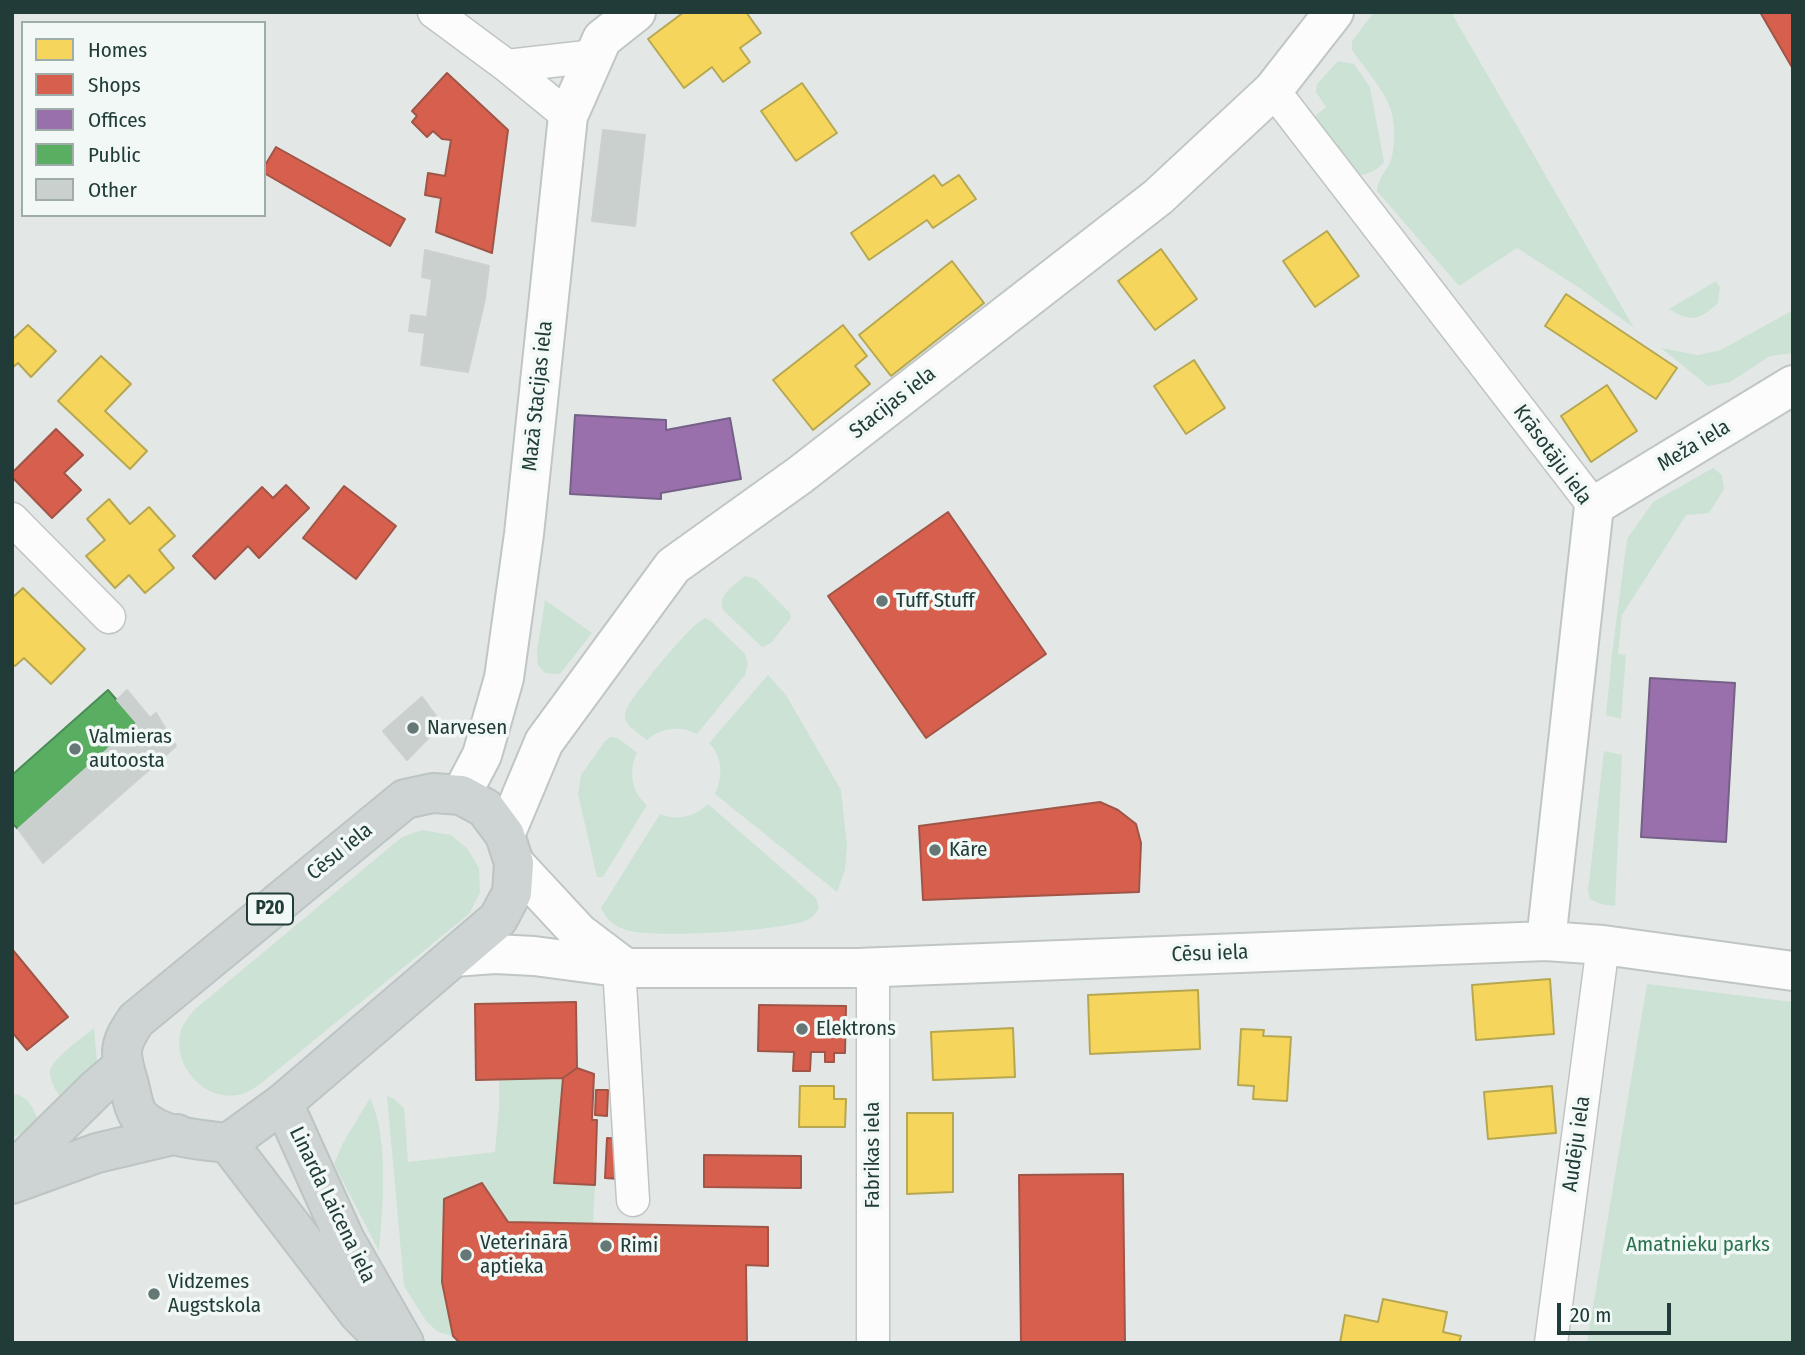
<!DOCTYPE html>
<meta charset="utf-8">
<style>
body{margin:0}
#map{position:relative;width:1805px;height:1355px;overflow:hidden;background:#e3e8e7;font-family:"Fira Sans Condensed",sans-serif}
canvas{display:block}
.frame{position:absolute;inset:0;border:14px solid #213c38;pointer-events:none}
.legend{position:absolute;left:21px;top:21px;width:245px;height:196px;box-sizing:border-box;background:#f1f8f5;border:2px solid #9eada9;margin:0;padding:9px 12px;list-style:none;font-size:21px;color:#213c38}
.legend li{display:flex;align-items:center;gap:14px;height:35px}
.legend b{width:35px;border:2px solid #9eada9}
.scale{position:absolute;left:1557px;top:1303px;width:114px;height:32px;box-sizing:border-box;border:4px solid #213c38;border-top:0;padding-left:9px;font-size:21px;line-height:24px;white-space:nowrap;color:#213c38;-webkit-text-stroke:5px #f1f8f5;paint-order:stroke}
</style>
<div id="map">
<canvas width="1805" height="1355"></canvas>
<div class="frame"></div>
<ul class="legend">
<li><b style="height:19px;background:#f6d55c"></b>Homes</li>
<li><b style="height:19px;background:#d6604d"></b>Shops</li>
<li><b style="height:19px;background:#9970ab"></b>Offices</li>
<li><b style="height:19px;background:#5aae61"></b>Public</li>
<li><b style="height:19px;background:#cad0ce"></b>Other</li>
</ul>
<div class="scale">20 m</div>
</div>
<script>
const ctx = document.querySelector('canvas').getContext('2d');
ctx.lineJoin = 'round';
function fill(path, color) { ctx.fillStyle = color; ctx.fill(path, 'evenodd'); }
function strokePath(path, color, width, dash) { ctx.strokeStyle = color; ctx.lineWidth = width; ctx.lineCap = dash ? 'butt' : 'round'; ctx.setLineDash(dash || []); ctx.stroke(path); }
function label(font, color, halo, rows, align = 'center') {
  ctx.font = font + ' "Fira Sans Condensed",sans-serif'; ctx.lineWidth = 7; ctx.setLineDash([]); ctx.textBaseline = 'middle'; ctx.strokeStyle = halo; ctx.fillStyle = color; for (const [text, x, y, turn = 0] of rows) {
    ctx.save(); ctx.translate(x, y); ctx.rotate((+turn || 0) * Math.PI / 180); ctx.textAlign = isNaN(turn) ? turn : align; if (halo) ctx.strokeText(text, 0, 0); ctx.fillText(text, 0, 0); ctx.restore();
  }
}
fill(new Path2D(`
 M1374 12H1451L1634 328 1578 287 1517 248 1459 286 1377 191C1377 178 1389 169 1392 157 1402 104 1379 89 1352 50V41Z
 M1338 61 1354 64 1370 87 1384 162C1377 170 1372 173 1361 175L1355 169 1347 165 1322 133 1321 124 1315 116 1326 107 1316 92 1317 84Z
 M1716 281 1720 287 1718 303C1699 320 1692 323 1669 309Z
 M1793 310V353L1770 356 1730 382 1708 386 1661 348 1698 355 1721 350Z
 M1713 468 1722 475 1724 489 1709 513 1686 515 1622 615 1618 654 1626 655 1621 719 1606 715 1612 654 1627 539 1653 502Z
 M745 576 756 579 790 613 791 618 771 643 762 647 723 610C717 594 734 586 745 576Z
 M545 600 592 633 560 674 545 673 538 665 537 652Z
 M705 618 711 621 745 654 748 664 745 675 697 734C680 725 660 728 647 740L630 727 625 719C625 713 626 709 629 704 640 688 690 624 705 618Z
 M768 675 786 695 841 790 847 846 845 870 837 892 715 794C723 777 723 757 709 743Z
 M611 737 618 738 637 753C628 771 632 793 647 805L603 877H597L578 794 581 775 605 741Z
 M1604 751 1622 755 1615 906 1600 904 1590 899 1588 891Z
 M708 804 816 898 819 907C817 912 814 916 809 919 789 931 653 938 630 931 615 927 608 922 601 908L660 814C676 821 695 817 708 804Z
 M422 830 451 835 467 848 479 868 480 893 469 914 264 1081C258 1085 252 1090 245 1093 209 1106 173 1069 180 1034 181 1026 189 1017 194 1010L402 837Z
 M1647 984 1793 1002V1343H1587Z
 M94 1028 97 1061 63 1102C58 1093 49 1082 50 1071 52 1059 84 1036 94 1028Z
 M563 1078 554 1183 595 1185 593 1223 508 1222 482 1183 444 1199 442 1282 453 1336 438 1332 426 1321 404 1286 387 1096 394 1099 404 1108 408 1162 495 1152 499 1108V1079Z
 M16 1094C30 1098 34 1111 40 1123L12 1138V1097Z
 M370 1098C389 1137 383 1208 379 1251L334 1164 343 1143Z`), '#cce2d5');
const homes = new Path2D(`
 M684 12H746L761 33 740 48 750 62 723 82 712 67 684 88 648 39Z
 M802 83 837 133 796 161 761 111Z
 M934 175 942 186 959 175 976 199 933 228 927 220 869 260 851 233Z
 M1327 231 1359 276 1315 307 1283 261Z
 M1161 249 1197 299 1155 330 1118 281Z
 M952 261 984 303 891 376 859 335Z
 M1566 294 1677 368 1656 399 1545 326Z
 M28 325 56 351 31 377 18 363 12 368V340Z
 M843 325 867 356 855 366 870 384 813 430 773 380Z
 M101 356 131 384 105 411 147 451 130 469 58 401Z
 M1194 360 1225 408 1186 434 1154 386Z
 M1607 385 1637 431 1591 462 1561 416Z
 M109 499 130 524 149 507 175 536 159 550 174 568 145 593 129 575 115 588 86 556 105 540 87 519Z
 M23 588 85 649 51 684 24 658 15 666 12 664V598Z
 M1550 979 1554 1034 1476 1040 1472 985Z
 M1198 990 1200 1049 1090 1054 1088 995Z
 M1013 1028 1015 1077 933 1080 931 1032Z
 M1241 1029 1264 1030 1263 1036 1291 1037 1287 1101 1253 1099 1254 1086 1238 1085Z
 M800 1086H834V1099H846L845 1127H799Z
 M1552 1086 1556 1133 1488 1139 1484 1092Z
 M907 1113H953V1192L907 1194Z
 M1383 1299 1447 1312 1443 1332 1461 1336 1459 1343H1340L1345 1315 1378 1322Z`);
fill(homes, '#f6d55c');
strokePath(homes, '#b6a751', 2);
const shops = new Path2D(`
 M1760 12H1793V69Z
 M447 73 508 130 492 253 436 232 441 198 425 195 428 173 445 176 451 140 442 139 433 131 427 137 412 122 417 116 412 111Z
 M276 147 405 219 390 246 264 173V167Z
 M56 429 83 455 64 473 81 490 52 518 12 477V473Z
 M286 485 309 508 259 558 248 546 215 579 193 556 262 487 273 498Z
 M344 486 396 526 356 579 303 538Z
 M948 512 1046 654 926 738 828 596Z
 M1100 802 1118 810 1136 824 1141 843 1139 892 923 900 919 826Z
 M12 949 68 1017 27 1050 12 1032Z
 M576 1002 577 1068 563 1078 476 1080 475 1004Z
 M759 1005 846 1006 845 1053H834V1062H825V1052H811L810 1071H793L794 1052 758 1051Z
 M577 1068 594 1074 592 1120H597L595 1185 554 1183 563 1078Z
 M596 1090H608L607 1116 595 1115Z
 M607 1138 622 1139 620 1179 605 1178Z
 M704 1155 801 1156V1188L704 1187Z
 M1123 1174 1125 1343H1021L1019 1175Z
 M482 1183 508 1222 768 1227V1266L746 1265 747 1343H460L453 1336 442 1282 444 1199Z`);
fill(shops, '#d6604d');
strokePath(shops, '#a05547', 2);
const offices = new Path2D(`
 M575 415 666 420V430L730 418 741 479 661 493V499L570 494Z
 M1650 678 1735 683 1726 842 1641 837Z`);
fill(offices, '#9970ab');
strokePath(offices, '#756088', 2);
const public = new Path2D(`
 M108 690 137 723 18 829 12 823V775Z`);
fill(public, '#5aae61');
strokePath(public, '#498c55', 2);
const building = new Path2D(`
 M603 130 645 135 635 226 592 221Z
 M425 250 489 266 485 299 468 372 421 365 425 333 409 331 411 315 427 317 432 279 422 277Z
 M127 690 150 718 156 713 176 746 43 863 18 829 137 723 117 700Z
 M422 697 442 724 407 760 383 731Z`);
fill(building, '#cad0ce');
strokePath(building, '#ccd1d0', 2);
const street = new Path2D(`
 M434 12 507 66 568 116
 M507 66 595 56
 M1273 90 1594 506
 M12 519 109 617
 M620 983 633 1200
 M873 1343V968
 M1551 1343 1603 945`);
const secondary = new Path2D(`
 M461 795 482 755 504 678 524 534 568 116 602 39 636 12
 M505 835 544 742 673 566 800 475 1158 197 1273 90 1334 12
 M514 863 579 933 624 967
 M1546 941 1594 506 1793 385
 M454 957 495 954 534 956 625 968H857L1546 941 1603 945 1793 971`);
const primary = new Path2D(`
 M433 793 461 795 485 808 505 835 514 863 512 893 498 919 283 1103 228 1143C200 1140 161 1138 140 1117 133 1109 131 1091 128 1081 119 1052 119 1045 136 1020L405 799Z
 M283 1103 345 1240 404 1343
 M228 1143 359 1314 386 1341
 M12 1172 96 1089 123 1066
 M12 1184 97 1153 177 1134`);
strokePath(street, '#c0c5c4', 35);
strokePath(secondary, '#bfc6c4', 42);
strokePath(primary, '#bcc5c3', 42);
strokePath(street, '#fbfcfb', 32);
strokePath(secondary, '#fbfcfb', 38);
strokePath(primary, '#cdd4d3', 38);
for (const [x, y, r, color] of [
 [882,601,7,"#657875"],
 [413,728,7,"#657875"],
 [75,749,7,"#657875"],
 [935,850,7,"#657875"],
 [802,1029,7,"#657875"],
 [606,1246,7,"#657875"],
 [466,1255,7,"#657875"],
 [154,1294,7,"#657875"]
]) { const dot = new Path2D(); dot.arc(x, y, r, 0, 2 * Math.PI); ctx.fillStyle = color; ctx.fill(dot); strokePath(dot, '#f1f8f5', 2.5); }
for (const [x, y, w] of [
 [270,909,46]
]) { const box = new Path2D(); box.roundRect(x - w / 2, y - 15.5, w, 31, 5); ctx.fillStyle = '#f1f8f5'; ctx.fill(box); strokePath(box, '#213c38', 2); }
label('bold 19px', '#213c38', null, [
 ["P20",270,909]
]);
label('21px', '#213c38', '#f1f8f5', [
 ["Mazā Stacijas iela",538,396,-84],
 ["Stacijas iela",893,403,-38],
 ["Meža iela",1694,446,-31],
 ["Krāsotāju iela",1552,455,54],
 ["Cēsu iela",340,852,-39],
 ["Cēsu iela",1210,954,-2],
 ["Audēju iela",1577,1144,-82],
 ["Fabrikas iela",873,1155,-90],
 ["Linarda Laicena iela",332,1205,64]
]);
label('21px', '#213c38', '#f1f8f5', [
 ["Tuff Stuff",896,601],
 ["Narvesen",427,728],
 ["Valmieras",89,737],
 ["autoosta",89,761],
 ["Kāre",949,850],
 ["Elektrons",816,1029],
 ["Veterinārā",480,1243],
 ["aptieka",480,1267],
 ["Rimi",620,1246],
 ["Vidzemes",168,1282],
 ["Augstskola",168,1306]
], 'left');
label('21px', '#2b734f', '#f1f8f5', [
 ["Amatnieku parks",1698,1245]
]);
</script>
